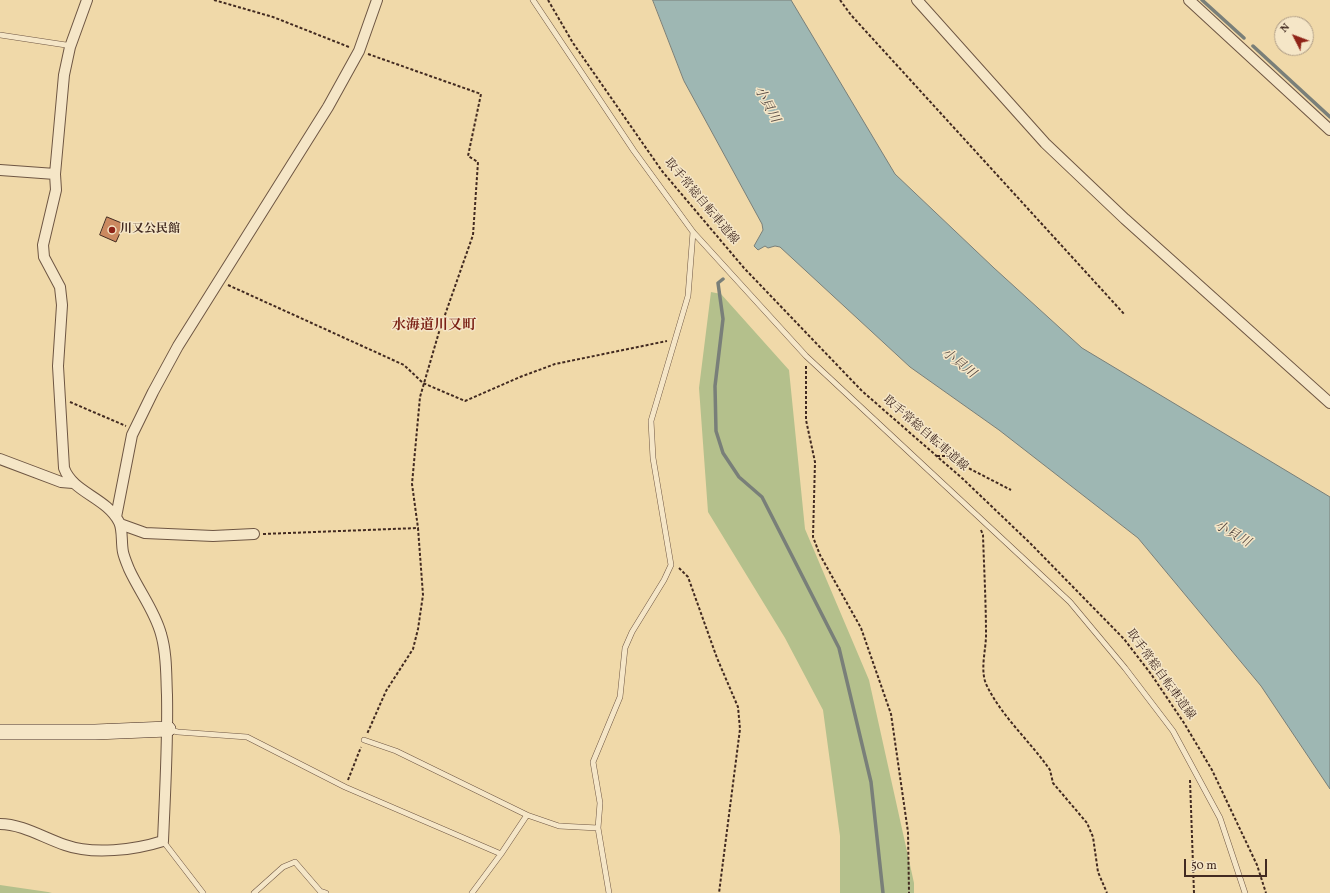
<!DOCTYPE html>
<meta charset="utf-8">
<style>
body{margin:0}
#map{position:relative;width:1330px;height:893px;overflow:hidden;background:#f0d9a9;font-family:Vollkorn,serif}
canvas{display:block}
.north{position:absolute;left:1274px;top:16px;width:40px;height:40px;box-sizing:border-box;background:#f5e6c7;border:1px solid #ad9b85;border-radius:50%;rotate:312deg;font-size:11px;font-weight:700;line-height:16px;text-align:center;color:#422a21}
.north::after{content:'';display:block;margin:auto;width:14px;height:18px;background:#8f2418;clip-path:polygon(50% 0,100% 100%,50% 72%,0 100%)}
.scale{position:absolute;left:1184px;top:859px;width:83px;height:18px;box-sizing:border-box;border:2px solid #422a21;border-top:0;padding-left:5px;font-size:12px;line-height:14px;white-space:nowrap;color:#422a21;-webkit-text-stroke:3px #f5e6c7;paint-order:stroke}
</style>
<div id="map">
<canvas width="1330" height="893"></canvas>
<div class="north">N</div>
<div class="scale">50 m</div>
</div>
<script>
const ctx = document.querySelector('canvas').getContext('2d');
ctx.lineJoin = 'round';
function fill(path, color) { ctx.fillStyle = color; ctx.fill(path, 'evenodd'); }
function strokePath(path, color, width, dash) { ctx.strokeStyle = color; ctx.lineWidth = width; ctx.lineCap = dash ? 'butt' : 'round'; ctx.setLineDash(dash || []); ctx.stroke(path); }
function label(font, color, halo, rows, align = 'center') {
  ctx.font = font + ' Vollkorn,"Noto Serif JP",serif'; ctx.lineWidth = 3; ctx.setLineDash([]); ctx.textBaseline = 'middle'; ctx.strokeStyle = halo; ctx.fillStyle = color; for (const [text, x, y, turn = 0] of rows) {
    ctx.save(); ctx.translate(x, y); ctx.rotate((+turn || 0) * Math.PI / 180); ctx.textAlign = isNaN(turn) ? turn : align; if (halo) ctx.strokeText(text, 0, 0); ctx.fillText(text, 0, 0); ctx.restore();
  }
}
fill(new Path2D(`
 M711 292 721 294 789 370 805 529 869 680 914 883V893H840V836L823 710 785 638 708 512 699 388Z
 M0 885 48 892 52 893H0Z`), '#b4c08c');
const water = new Path2D(`
 M653 0H791L895 174 994 268 1082 348 1330 497V789L1261 686 1138 538 999 430 910 367 780 247 775 246 768 248 765 246 758 250 754 246 763 230 762 224 684 81Z`);
fill(water, '#9eb7b3');
strokePath(water, '#797f79', 1);
strokePath(new Path2D(`
 M1202 0 1244 38
 M1253 46 1330 117
 M723 279 718 283 723 319 715 386 716 431 723 453 739 477 762 497 839 648 871 782 883 893`), '#797f79', 3.5);
const building = new Path2D(`
 M107 217 124 224 116 242 100 235Z`);
fill(building, '#cb8960');
strokePath(building, '#422a21', 1);
const lane = new Path2D(`
 M533 0 634 151 693 232 806 356 1070 602 1125 668 1173 731 1220 818 1245 893
 M0 35 66 45 70 47
 M169 730 178 732 247 737 345 787 501 854
 M364 740 396 751 527 815 559 826 598 828
 M163 841 203 893
 M254 893 283 867 295 862 320 891 326 893
 M472 893 501 854 527 815
 M609 893 598 828 600 803 593 762 620 697 625 648 632 632 664 580 671 565 653 458 651 421 688 296 693 232`);
const street = new Path2D(`
 M917 0 1045 143 1125 219 1330 403
 M1189 0 1330 130
 M0 170 55 174
 M0 459 61 482 73 483
 M116 517 132 435 153 392 178 346 328 107 359 51 377 0
 M120 524 145 533 213 536 254 534
 M0 824C22 824 44 838 65 845 93 855 135 850 163 841 165 792 168 744 167 695 166 675 167 654 161 634 155 611 139 591 129 569 127 564 124 557 123 552 121 542 123 530 119 522 106 497 73 493 64 468L58 366 62 305 60 287 44 257 43 245 56 190 55 174 64 75 70 47 87 0`);
const secondary = new Path2D(`
 M0 732H95L168 729`);
strokePath(lane, '#6e5643', 6);
strokePath(street, '#6e5643', 12);
strokePath(secondary, '#422a21', 16);
strokePath(new Path2D(`
 M214 0 273 17 349 47
 M548 0 573 43 662 171 744 268 862 391 963 479 1030 543 1124 639 1151 674 1184 723 1212 770 1257 865 1266 893
 M840 0 851 15 1125 315
 M368 54 481 94 468 156 478 162 473 235 439 332 420 397 412 484 418 528
 M228 285 404 365 423 383 465 401 520 377 555 364 667 341
 M806 366V420L815 462 813 537 820 555 861 628 891 714 908 832 909 893
 M70 402 126 426
 M937 456H945L1011 490
 M981 530 983 535C984 568 986 602 986 635 986 650 980 669 986 684 1001 716 1030 741 1050 770L1053 783 1087 823 1093 837 1098 872 1107 893
 M263 534 418 528 423 595 418 629 413 649 386 691 367 734
 M679 568 688 577 717 658 738 707 740 729 719 893
 M348 780 361 747
 M1190 780 1194 893`), '#422a21', 2, [3, 2]);
strokePath(lane, '#f5e6c7', 5);
strokePath(street, '#f5e6c7', 10);
strokePath(secondary, '#f5e6c7', 15);
for (const [x, y, r, color] of [
 [112,230,4,"#8f2418"]
]) { const dot = new Path2D(); dot.arc(x, y, r, 0, 2 * Math.PI); ctx.fillStyle = color; ctx.fill(dot); strokePath(dot, '#f5e6c7', 1.5); }
label('12px', '#422a21', '#f5e6c7', [
 ["取手常総自転車道線",701,202,50],
 ["取手常総自転車道線",925,434,41],
 ["取手常総自転車道線",1160,675,54]
]);
label('bold 12px', '#422a21', '#f5e6c7', [
 ["川又公民館",120,230]
], 'left');
label('italic 13px', '#594d46', '#f5e6c7', [
 ["小貝川",766,105,62],
 ["小貝川",958,364,38],
 ["小貝川",1232,535,30]
]);
label('bold 14px', '#7a1f14', '#f5e6c7', [
 ["水海道川又町",434,326]
]);
</script>
